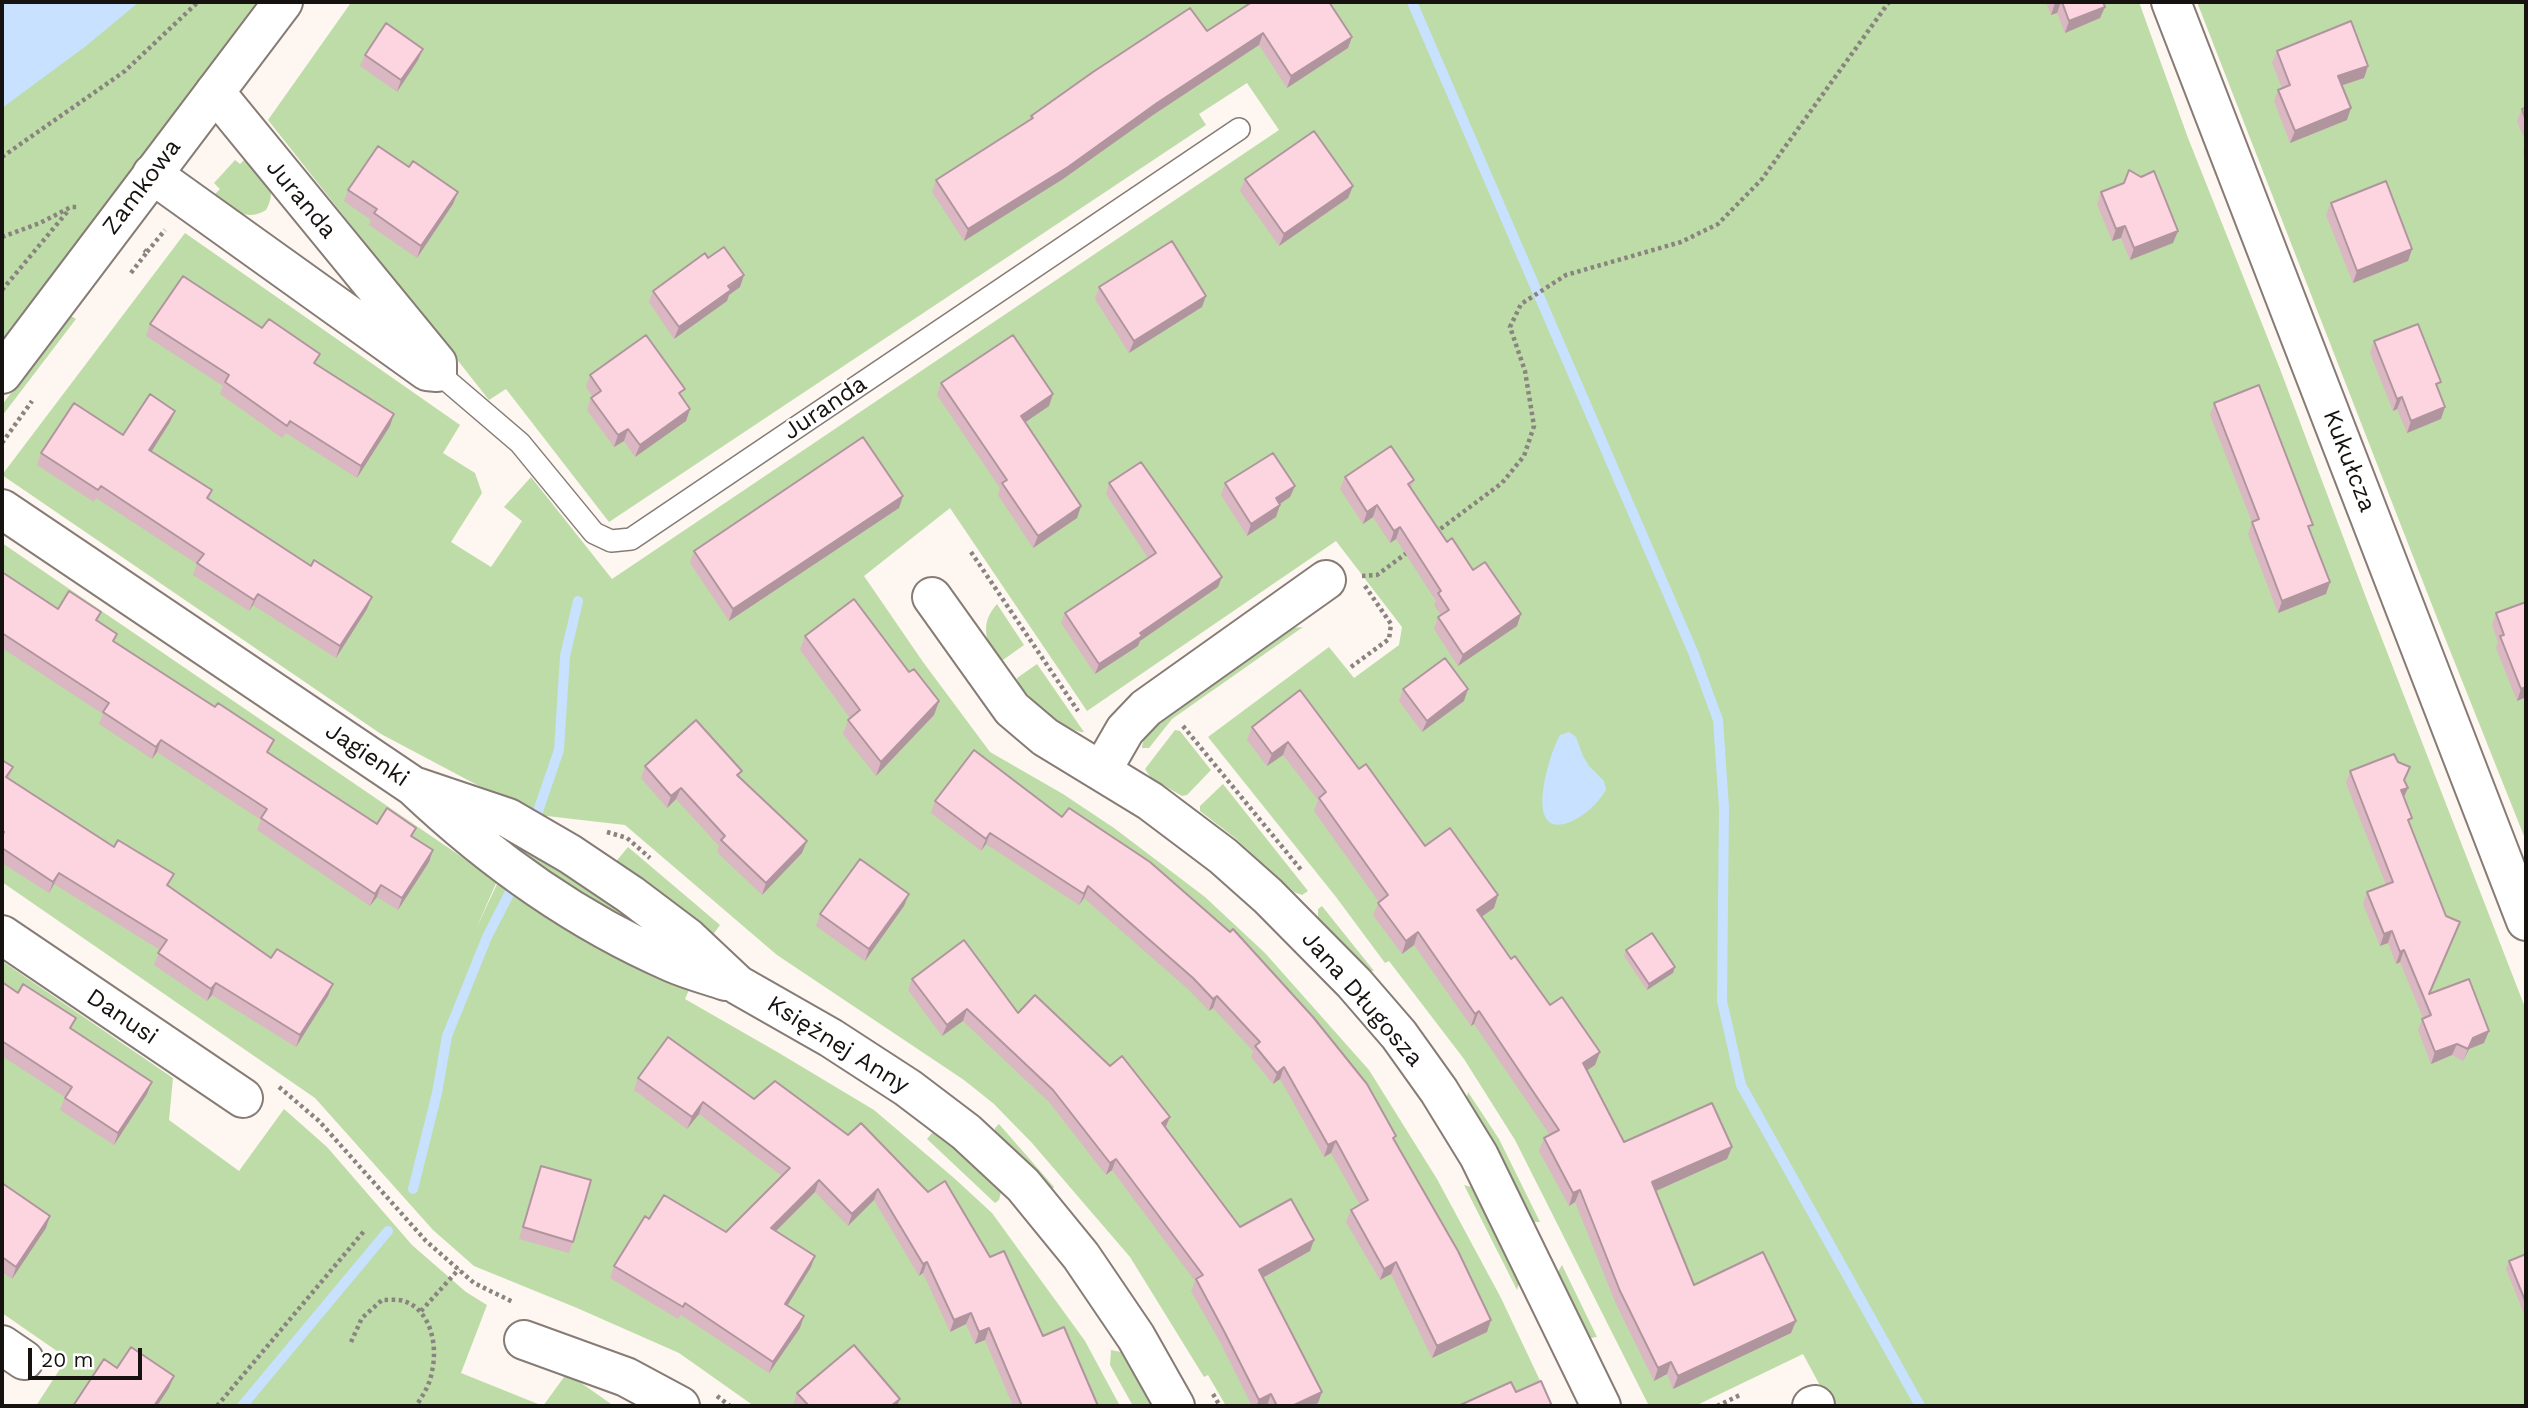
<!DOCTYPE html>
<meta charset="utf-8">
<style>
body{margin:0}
#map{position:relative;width:2528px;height:1408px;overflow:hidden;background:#fdf6f1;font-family:"Work Sans",sans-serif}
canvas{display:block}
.frame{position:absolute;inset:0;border:4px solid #161210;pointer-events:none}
.scale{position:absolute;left:28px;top:1348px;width:114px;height:32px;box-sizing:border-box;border:4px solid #161210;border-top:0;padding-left:9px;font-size:21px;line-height:24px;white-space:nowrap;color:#161210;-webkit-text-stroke:5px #fff;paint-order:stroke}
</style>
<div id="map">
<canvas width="2528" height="1408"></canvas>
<div class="frame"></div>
<div class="scale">20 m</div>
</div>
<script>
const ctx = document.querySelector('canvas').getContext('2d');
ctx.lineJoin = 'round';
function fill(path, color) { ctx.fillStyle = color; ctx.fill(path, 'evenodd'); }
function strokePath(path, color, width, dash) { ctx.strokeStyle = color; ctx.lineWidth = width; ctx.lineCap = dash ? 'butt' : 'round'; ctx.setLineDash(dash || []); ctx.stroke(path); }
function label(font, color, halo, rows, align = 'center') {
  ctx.font = font + ' "Work Sans",sans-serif'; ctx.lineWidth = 5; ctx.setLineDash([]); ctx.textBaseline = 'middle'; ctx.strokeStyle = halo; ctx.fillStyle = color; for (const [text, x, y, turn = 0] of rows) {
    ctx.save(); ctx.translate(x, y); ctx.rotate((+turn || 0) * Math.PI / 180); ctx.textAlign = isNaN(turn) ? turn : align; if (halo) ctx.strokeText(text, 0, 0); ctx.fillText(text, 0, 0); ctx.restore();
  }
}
fill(new Path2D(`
 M2 2H260L2 339Z
 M348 2H2139L2188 138 2280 369 2368 603 2526 1010V1406H1831L1803 1354 1695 1406H1649L1515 1140 1464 1059 1389 961 1385 963 1336 897 1208 737 1329 647 1354 678 1399 645 1402 627 1336 541 1087 711 950 508 864 576 923 662 990 752 1063 794 1114 828 1205 897 1265 953 1369 1070 1437 1179 1501 1298 1552 1406H1226L1208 1375 1204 1377 1130 1257 1032 1143 994 1104 964 1080 777 955 625 825 547 816 545 821 381 734 2 475 185 233 460 425 443 453 475 473 482 493 451 542 491 567 522 521 504 507 531 477 612 579 1279 130 1247 83 1199 114 1206 125 609 522 506 389 489 400 268 120 350 4Z
 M2197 2H2526V841L2439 623Z
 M246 158C262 176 280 186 266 210 245 223 231 208 215 194L220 189 214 183 235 160 240 164Z
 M67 317H73L76 319 2 416V405Z
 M2 543 497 881 476 929 498 882 592 939 689 990 685 999 779 1053 874 1110 954 1178 992 1213 1085 1341 1120 1406H754L679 1353 577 1308 474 1266 433 1230 315 1098 2 882Z
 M997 604 1024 645 1003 660H997C985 639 980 623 997 604Z
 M1303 627 1172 719 1149 748H1142C1143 734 1156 724 1166 715L1290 628Z
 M1037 664 1084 732C1070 734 1019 693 1017 678Z
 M1175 730 1180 731 1211 770 1187 795 1182 796 1151 778 1145 769Z
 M1223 784 1308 891 1302 895 1294 892 1235 838 1200 811V806Z
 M482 819 505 828 686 957 497 848Z
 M628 847 720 925 712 936 614 864Z
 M1322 906 1374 971H1369L1318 917V909Z
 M2 961 173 1078 169 1120 239 1171 284 1109 327 1147 412 1245 466 1292 487 1305 461 1373 543 1406 567 1373 614 1406H36L67 1358 2 1313Z
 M1468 1092 1499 1139 1540 1222H1533L1493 1143 1466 1101Z
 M999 1124 1054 1187 1051 1190 995 1136V1128Z
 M932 1133 942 1135 1001 1192 999 1200 995 1203 927 1139Z
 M1464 1185 1471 1187 1519 1283 1517 1290Z
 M1562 1265 1597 1337 1590 1338 1558 1272Z
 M1111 1350 1121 1352 1151 1402 1149 1406H1133L1110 1365Z`), '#bedca7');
fill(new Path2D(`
 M2 2H139L86 46 2 108Z
 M1569 732 1576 737 1583 756 1589 766 1604 781 1606 790C1597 804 1586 815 1570 822 1522 841 1549 754 1560 735Z`), '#c8e1fe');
strokePath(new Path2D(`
 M1412 2 1693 652 1718 720 1724 808 1722 1001 1741 1085 1920 1406
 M537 814 559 750 565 656 578 601
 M413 1189 437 1093 447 1036 487 937 510 892
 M242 1406 388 1231`), '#c8e1fe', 10);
const lane = new Path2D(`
 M437 372 520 443 594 533 611 541 631 539 1239 129`);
const street = new Path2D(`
 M2171 2 2526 921
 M152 174 427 371 437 372V363L215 92
 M2 509 413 786C489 858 575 920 671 962 689 970 708 975 726 981
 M932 597 1012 709 1045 737 1150 801 1223 856 1268 896 1354 983 1399 1035 1439 1091 1479 1156 1601 1406
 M1102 770 1125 730 1146 708 1326 580
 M413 786 508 818 570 854 631 895 688 938 738 985 831 1038 908 1088 966 1132 1023 1185 1081 1256 1136 1337 1175 1406
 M2 935 243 1098
 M524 1340 626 1377 680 1406
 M2 1345 24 1360
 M1812 1406 1815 1405`);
const secondary = new Path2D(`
 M2 374 283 2`);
strokePath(lane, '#877b75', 24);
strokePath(street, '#877b75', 42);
strokePath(secondary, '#877b75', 42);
strokePath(new Path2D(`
 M2 157 125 71 198 2
 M2 237 40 223 71 207H79
 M147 252 165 230
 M131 273 147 252 144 250
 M2 290 68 211
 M2 443 32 401
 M1435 533 1502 483 1524 456 1534 426 1525 371 1510 327 1521 304 1566 275 1681 242 1718 224 1762 179 1889 2
 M971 552 1078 711
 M1362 576 1377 575 1408 552
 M1351 667 1389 639 1391 624 1363 583
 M1183 726 1302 871
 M607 832 627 838 650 858
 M279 1087 319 1121 426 1241 474 1283 513 1302
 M421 1311 459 1269
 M351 1342 362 1318 382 1300C389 1300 398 1299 404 1301 431 1310 438 1346 432 1371 430 1385 423 1395 416 1406
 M1213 1394 1220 1406
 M717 1396 730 1406
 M217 1406 365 1230
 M1717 1406 1742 1394`), '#8a8481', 4.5, [3.5, 3.5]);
strokePath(lane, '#fff', 21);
strokePath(street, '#fff', 38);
strokePath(secondary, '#fff', 38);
fill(new Path2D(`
 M2046 2H2103L2100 18 2065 33 2057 13 2051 15Z
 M1207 31 1352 37 1348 48 1287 88 1259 45 1153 115 1063 179 964 241 932 192 936 180 1030 120 1031 116Z
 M423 49 418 60 397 92 360 66 365 55Z
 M2277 51 2368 66 2364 78 2342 85 2347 120 2290 143 2274 101 2278 90 2282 88 2272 63Z
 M2526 108V162L2523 152 2526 143 2517 121 2522 109Z
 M409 167 453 204 417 258 369 225 371 220 344 201 348 190Z
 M1245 179 1353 186 1348 198 1279 246 1240 191Z
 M2101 192 2173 243 2130 260 2121 238 2112 241 2097 204Z
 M2331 203 2412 249 2408 261 2353 283 2326 215Z
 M708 258 744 275 740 287 729 295 727 301 674 339 649 302 653 291Z
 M1099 287 1202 307 1129 353 1095 299Z
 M150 324 317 364 390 426 357 478 286 433 282 438 220 394 223 386 146 336Z
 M2374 341 2438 389 2441 419 2407 433 2397 409 2393 411 2370 353Z
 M590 375 682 397 690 409 686 421 635 457 624 441 614 447 587 410 591 398 593 397 586 387Z
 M941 383 1049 406 1025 422 1081 506 1077 518 1033 548 998 495 1000 488 937 395Z
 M2214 403 2310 532 2330 582 2326 594 2278 613 2248 534 2252 522 2210 415Z
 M175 411 170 422 151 452 212 490 209 499 311 566 372 597 367 609 336 658 253 605 249 611 193 575 197 564 96 498 94 502 37 465 41 453 123 435Z
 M1345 477 1414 480 1411 488 1447 542 1473 570 1521 614 1517 626 1458 666 1434 629 1438 617 1441 615 1434 605 1436 601 1396 539 1390 543 1373 517 1363 524 1340 489Z
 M1109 483 1218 587 1140 641 1138 646 1095 674 1061 623 1065 613 1148 558 1106 494Z
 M1225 483 1295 486 1290 497 1279 505 1276 517 1247 536 1221 495Z
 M903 496 899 508 729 621 690 563 694 551Z
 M2 572 58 609 101 612 97 622 114 642 269 754 377 824 413 837 433 850 429 862 398 910 377 897 370 906 257 830 261 820 157 752 152 759 99 724 103 714 2 648Z
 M2496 613 2526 697 2517 701 2496 648 2498 642 2492 625Z
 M805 636 909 672 939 701 934 715 876 776 843 734 848 720 850 718 800 650Z
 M1403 689 1464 701 1422 732 1399 701Z
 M1252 727 1359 769 1425 846 1498 895 1494 908 1482 916 1511 959 1550 1005 1595 1065 1587 1070 1624 1142 1732 1147 1727 1159 1655 1191 1694 1285 1796 1321 1791 1333 1673 1389 1667 1374 1654 1381 1616 1304 1575 1202 1569 1206 1539 1151 1544 1138 1550 1135 1474 1024 1471 1026 1414 945 1402 954 1373 915 1379 902 1314 811 1318 800 1283 755 1267 766 1247 740Z
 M974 750 1394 1140 1487 1332 1432 1358 1391 1274 1380 1280 1346 1222 1351 1210 1360 1205 1331 1153 1324 1157 1280 1079 1273 1084 1251 1057 1253 1051 1213 1008 1209 1011 1189 990 1084 898 1079 905 986 844 981 851 931 813 935 801Z
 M2 760 13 767 9 778 271 958 333 984 328 996 296 1047 212 995 207 1001 154 965 160 950 54 884 49 893 2 863Z
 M645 766 742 771 739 777 802 853 762 895 717 852 719 846 676 799 667 808 641 778Z
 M2350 771 2405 781 2408 788 2404 797 2410 824 2446 916 2455 934 2430 994 2484 1043 2469 1049 2463 1061 2452 1055 2431 1064 2418 1030 2423 1018 2400 962 2396 964 2388 943 2380 946 2363 904 2367 892 2386 885 2346 783Z
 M904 906 865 961 816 926 820 914Z
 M1626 950 1675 967 1673 973 1647 990 1624 956Z
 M912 979 1018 1013 1110 1066 1170 1117 1166 1127 1240 1227 1310 1251 1263 1278 1318 1403 1311 1406H1252L1220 1342 1191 1291 1195 1281 1112 1170 1106 1175 1049 1102 963 1021 942 1036 908 990Z
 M2 982 72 1029 147 1094 114 1145 60 1110 65 1097 2 1056Z
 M638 1078 754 1099 990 1257 1043 1336 1098 1406H1013L985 1340 975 1344 966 1324 950 1332 923 1273 919 1276 874 1200 848 1226 815 1192 776 1231 811 1267 787 1305 800 1328 769 1373 681 1315 678 1319 610 1278 614 1266 649 1219 726 1232 782 1176 699 1114 687 1129 634 1090Z
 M541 1166 573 1242 569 1253 519 1239Z
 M2 1183 46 1228 12 1279 2 1272Z
 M2526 1254V1319L2506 1269 2509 1261Z
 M797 1393 897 1406H794L793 1405Z`), '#dab7c2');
fill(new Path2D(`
 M2059 2H2061L2057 13 2051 15 2055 3Z
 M2105 7 2100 18 2065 33 2069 21Z
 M1263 33 1259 45 1153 115 1063 179 964 241 968 229Z
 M1352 37 1348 48 1287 88 1291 76Z
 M423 49 418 60 397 92 401 80Z
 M2368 66 2364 78 2334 88 2338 76Z
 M2351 108 2347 120 2290 143 2295 131Z
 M1353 186 1348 198 1279 246 1284 234Z
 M458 192 453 204 417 258 421 246Z
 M2125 226 2121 238 2112 241 2116 229Z
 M2178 231 2173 243 2130 260 2134 248Z
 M2412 249 2408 261 2353 283 2357 271Z
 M744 275 740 287 729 295 727 301 674 339 679 327Z
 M1206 296 1202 307 1129 353 1134 341Z
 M1053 394 1049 406 1017 428 1021 416Z
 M2402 397 2397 409 2393 411 2397 399Z
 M2445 407 2441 419 2407 433 2411 421Z
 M690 409 686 421 635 457 640 445Z
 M175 411 170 422 145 462 149 450Z
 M394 414 390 426 357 478 361 466Z
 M628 429 624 441 614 447 618 435Z
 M1295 486 1290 497 1271 510 1276 498Z
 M903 496 899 508 729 621 733 609Z
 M1280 505 1276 517 1247 536 1251 524Z
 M1377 505 1373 517 1363 524 1367 512Z
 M1081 506 1077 518 1033 548 1038 536Z
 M1400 527 1396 539 1390 543 1394 531Z
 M1222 577 1218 587 1140 641 1138 646 1095 674 1099 664 1140 633Z
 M2330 582 2326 594 2278 613 2282 601Z
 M258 594 253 605 249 611 254 600Z
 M372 597 367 609 336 658 340 646Z
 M1521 614 1517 626 1458 666 1463 655Z
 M2526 687V697L2517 701 2521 689Z
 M1468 689 1464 701 1422 732 1427 721Z
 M939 701 934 715 876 776 881 762Z
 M161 740 157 752 152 759 156 747Z
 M1288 742 1283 755 1267 766 1272 754Z
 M681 788 676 799 667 808 671 796Z
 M2408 788 2403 799 2401 790Z
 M990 833 986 844 981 851 986 839Z
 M807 841 802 853 762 895 766 883Z
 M433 850 429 862 398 910 402 898Z
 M59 873 54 884 49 893 53 882Z
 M381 885 377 897 370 906 375 894Z
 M1088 886 1084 898 1079 905 1084 894Z
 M909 894 904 906 865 961 869 949Z
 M1498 895 1494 908 1473 923 1477 910Z
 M2392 931 2388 943 2380 946 2384 934Z
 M1418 932 1414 945 1402 954 1406 941Z
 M2404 950 2400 962 2396 964 2400 952Z
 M1675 967 1673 973 1647 990 1649 984Z
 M216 983 212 995 207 1001 211 989Z
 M333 984 328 996 296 1047 300 1035Z
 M1217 996 1213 1008 1209 1011 1213 999Z
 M967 1009 963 1021 942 1036 947 1025Z
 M1479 1011 1474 1024 1471 1026 1475 1014Z
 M2489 1031 2484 1043 2469 1049 2463 1061 2473 1038Z
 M2457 1044 2452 1055 2431 1064 2435 1052Z
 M1600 1052 1595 1065 1579 1076 1583 1063Z
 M1284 1067 1280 1079 1273 1084 1277 1073Z
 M152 1082 147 1094 114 1145 118 1133Z
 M703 1102 699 1114 687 1129 692 1117Z
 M1170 1117 1165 1128 1162 1123Z
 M1336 1141 1331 1153 1324 1157 1328 1145Z
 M1732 1147 1727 1159 1647 1195 1652 1182Z
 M1116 1159 1112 1170 1106 1175 1110 1163Z
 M819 1180 815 1192 767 1240 771 1228Z
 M878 1189 874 1200 848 1226 852 1214Z
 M1580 1190 1575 1202 1569 1206 1573 1193Z
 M50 1216 46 1228 12 1279 16 1267Z
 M1314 1240 1310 1251 1255 1282 1259 1270Z
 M815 1256 811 1267 781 1316 785 1304Z
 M927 1262 923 1273 919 1276 923 1264Z
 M1396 1262 1391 1274 1380 1280 1384 1269Z
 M971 1313 966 1324 950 1332 954 1320Z
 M804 1316 800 1328 769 1373 773 1362Z
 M1491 1320 1487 1332 1432 1358 1437 1346Z
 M1796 1321 1791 1333 1673 1389 1678 1376Z
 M989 1328 985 1340 975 1344 979 1332Z
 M1671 1362 1667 1374 1654 1381 1658 1368Z
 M174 1376 169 1388 157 1406H154Z
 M1322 1392 1318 1403 1311 1406H1292Z
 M1271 1394 1267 1406H1256L1259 1400Z
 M900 1399 897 1406H891Z`), '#b1959e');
const building = new Path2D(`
 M1252 2H1329L1352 37 1291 76 1263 33 1157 103 1068 167 968 229 936 180 1033 118 1031 116 1093 72 1190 8 1207 31Z
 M2062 2H2103L2105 7 2069 21Z
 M2351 21 2368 66 2338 76 2351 108 2295 131 2278 90 2290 85 2277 51Z
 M386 23 423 49 401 80 365 55Z
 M2526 108V121L2522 109Z
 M1314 131 1353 186 1284 234 1245 179Z
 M378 146 409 167 413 161 458 192 421 246 374 213 377 209 348 190Z
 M2129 170 2141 177 2154 171 2178 231 2134 248 2125 226 2116 229 2101 192 2124 183Z
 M2386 181 2412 249 2357 271 2331 203Z
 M1172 241 1206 296 1134 341 1099 287Z
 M724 247 744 275 728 286 731 290 679 327 653 291 705 253 708 258Z
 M183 276 262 328 269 319 320 354 314 363 394 414 361 466 290 421 287 426 225 382 229 375 150 324Z
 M2418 324 2441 382 2436 384 2445 407 2411 421 2402 397 2397 399 2374 341Z
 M646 335 685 389 679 393 690 409 640 445 628 429 618 435 591 398 601 391 590 375Z
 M1013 335 1053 394 1021 416 1081 506 1038 536 1002 483 1007 480 941 383Z
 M2259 385 2313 525 2308 526 2330 582 2282 601 2252 522 2259 519 2214 403Z
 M150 394 175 411 149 450 212 490 207 498 311 566 314 560 372 597 340 646 258 594 254 600 197 563 204 554 101 486 98 490 41 453 74 403 123 435Z
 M863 437 903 496 733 609 694 551Z
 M1391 446 1414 480 1408 484 1447 542 1452 538 1473 570 1485 562 1521 614 1463 655 1438 617 1449 610 1438 593 1441 591 1400 527 1394 531 1377 505 1367 512 1345 477Z
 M1273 453 1295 486 1276 498 1280 505 1251 524 1225 483Z
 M1141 462 1222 577 1140 633 1142 636 1099 664 1065 613 1156 553 1109 483Z
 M2 572 58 609 69 591 101 612 96 620 117 634 113 641 215 707 218 703 274 740 267 752 377 824 387 808 416 828 411 836 433 850 402 898 381 885 375 894 261 818 267 809 161 740 156 747 103 712 109 703 2 633Z
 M854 599 909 672 914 669 939 701 881 762 848 720 860 710 805 636Z
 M2526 602V687L2521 689 2500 636 2504 635 2496 613Z
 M1445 658 1468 689 1427 721 1403 689Z
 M1300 690 1359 769 1366 764 1425 846 1450 828 1498 895 1477 910 1511 959 1515 956 1550 1005 1562 997 1600 1052 1583 1063 1624 1142 1712 1103 1732 1147 1652 1182 1694 1285 1763 1252 1796 1321 1678 1376 1671 1362 1658 1368 1620 1291 1580 1190 1573 1193 1544 1138 1559 1130 1479 1011 1475 1014 1418 932 1406 941 1378 903 1388 895 1319 798 1326 792 1288 742 1272 754 1252 727Z
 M696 720 742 771 737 775 807 841 766 883 721 840 725 836 681 788 671 796 645 766Z
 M974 750 1062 817 1069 808 1150 862 1230 932 1233 929 1313 1017 1367 1084 1396 1136 1393 1138 1458 1251 1491 1320 1437 1346 1396 1262 1384 1269 1351 1210 1368 1200 1336 1141 1328 1145 1284 1067 1277 1073 1255 1046 1260 1042 1217 996 1213 999 1193 978 1088 886 1084 894 990 833 986 839 935 801Z
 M2394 754 2398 762 2410 767 2404 780 2408 788 2401 790 2412 818 2408 820 2446 916 2460 922 2429 994 2469 979 2489 1031 2473 1038 2468 1049 2457 1044 2435 1052 2422 1019 2431 1015 2404 950 2400 952 2392 931 2384 934 2367 892 2393 882 2350 771Z
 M2 760 13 767 6 777 114 847 118 840 174 874 167 885 271 958 277 949 333 984 300 1035 216 983 211 989 158 953 167 940 59 873 53 882 2 848V836L4 832 2 830Z
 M860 859 909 894 869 949 820 914Z
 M1652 933 1675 967 1649 984 1626 950Z
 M964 940 1018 1013 1035 995 1110 1066 1122 1056 1170 1117 1162 1123 1240 1227 1291 1199 1314 1240 1259 1270 1322 1392 1292 1406H1277L1271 1394 1259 1400 1224 1331 1196 1279 1203 1275 1116 1159 1110 1163 1053 1090 967 1009 947 1025 912 979Z
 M2 982 18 993 23 984 76 1018 70 1028 152 1082 118 1133 65 1098 72 1087 2 1041Z
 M668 1037 754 1099 775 1081 848 1135 861 1123 928 1192 945 1181 990 1257 1004 1251 1043 1336 1064 1327 1098 1406H1022L989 1328 979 1332 971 1313 954 1320 927 1262 923 1264 878 1189 852 1214 819 1180 771 1228 815 1256 785 1304 804 1316 773 1362 685 1303 683 1307 614 1266 645 1216 649 1219 664 1195 726 1232 790 1168 703 1102 692 1117 638 1078Z
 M541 1166 591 1180 573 1242 523 1227Z
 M2 1183 50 1216 16 1267 2 1257Z
 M2526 1254V1303L2509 1261Z
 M854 1345 900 1399 891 1406H809L797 1393Z
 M131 1347 174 1376 154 1406H73L104 1359 117 1368Z
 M1541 1381 1552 1406H1458L1511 1382 1516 1392Z`);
fill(building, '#fdd5e1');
strokePath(building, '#b1959e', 2);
label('24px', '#161210', '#fff', [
 ["Zamkowa",142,187,-53],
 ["Juranda",301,199,50],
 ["Juranda",825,408,-34],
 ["Kukułcza",2349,461,69],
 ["Jagienki",367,755,34],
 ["Jana Długosza",1362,999,49],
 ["Danusi",122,1017,34],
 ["Księżnej Anny",838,1045,32]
]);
</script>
